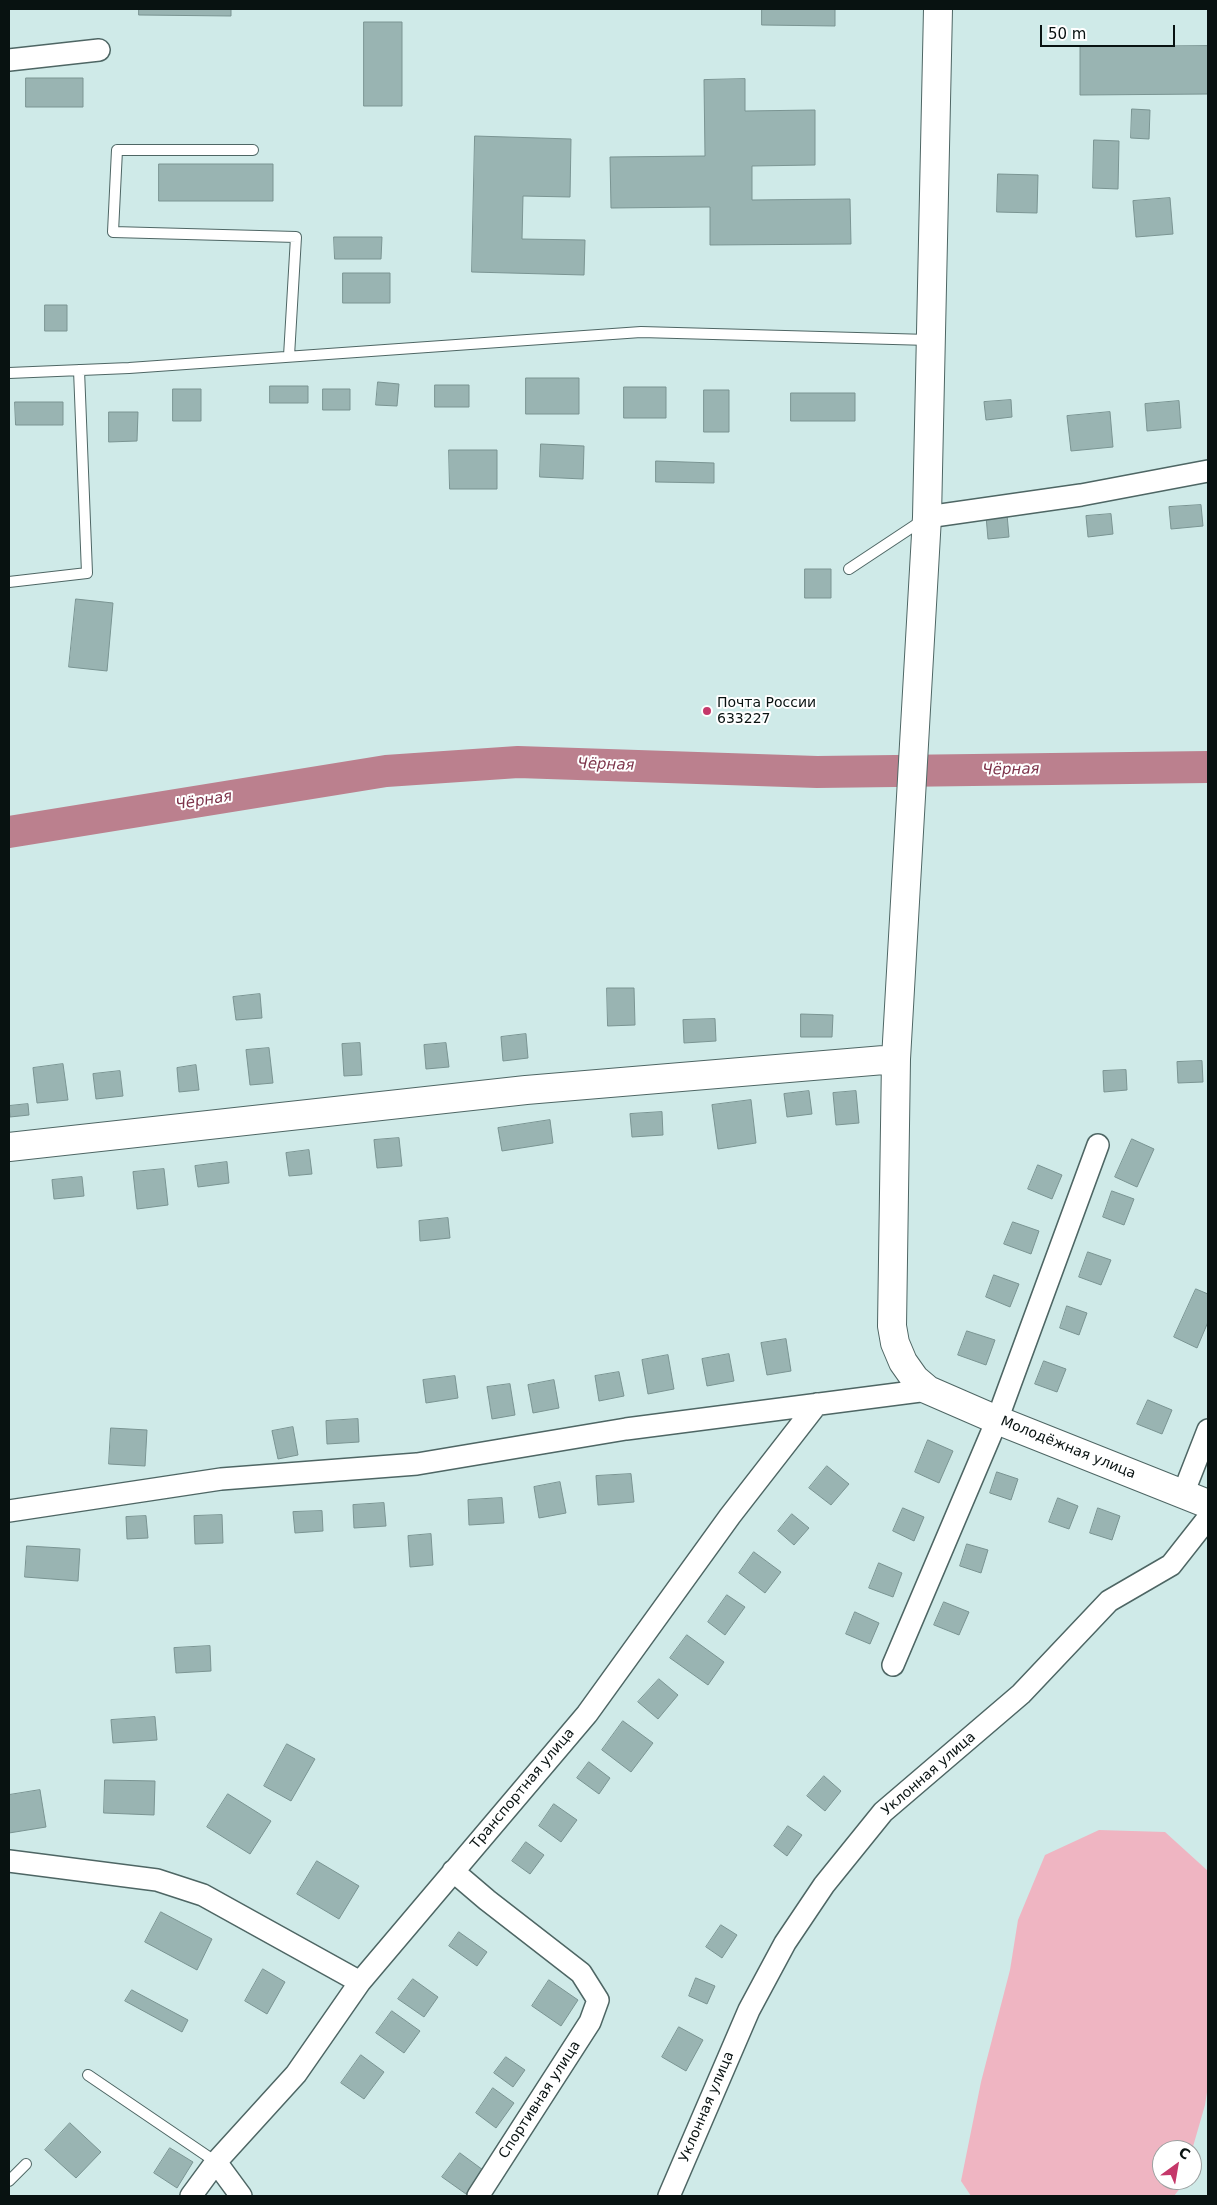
<!DOCTYPE html>
<meta charset="utf-8">
<style>
body{margin:0}
#map{position:relative;width:1217px;height:2205px;overflow:hidden;background:#cfeae8;font-family:"DejaVu Sans",sans-serif}
canvas{display:block}
.frame{position:absolute;inset:0;border:10px solid #081211;pointer-events:none}
.north{position:absolute;left:1152px;top:2140px;width:50px;height:50px;box-sizing:border-box;background:#fff;border:1px solid #9ca0a0;border-radius:50%;rotate:32deg;font-size:14px;font-weight:700;line-height:20px;text-align:center;color:#081211}
.north::after{content:'';display:block;margin:auto;width:18px;height:22px;background:#c5386a;clip-path:polygon(50% 0,100% 100%,50% 72%,0 100%)}
.scale{position:absolute;left:1040px;top:25px;width:135px;height:22px;box-sizing:border-box;border:2px solid #081211;border-top:0;padding-left:6px;font-size:15px;line-height:18px;white-space:nowrap;color:#081211;-webkit-text-stroke:4px #fff;paint-order:stroke}
</style>
<div id="map">
<canvas width="1217" height="2205"></canvas>
<div class="frame"></div>
<div class="north">С</div>
<div class="scale">50 m</div>
</div>
<script>
const ctx = document.querySelector('canvas').getContext('2d');
ctx.lineJoin = 'round';
function fill(path, color) { ctx.fillStyle = color; ctx.fill(path, 'evenodd'); }
function strokePath(path, color, width, dash) { ctx.strokeStyle = color; ctx.lineWidth = width; ctx.lineCap = dash ? 'butt' : 'round'; ctx.setLineDash(dash || []); ctx.stroke(path); }
function label(font, color, halo, rows, align = 'center') {
  ctx.font = font + ' "DejaVu Sans",sans-serif'; ctx.lineWidth = 4; ctx.setLineDash([]); ctx.textBaseline = 'middle'; ctx.strokeStyle = halo; ctx.fillStyle = color; for (const [text, x, y, turn = 0] of rows) {
    ctx.save(); ctx.translate(x, y); ctx.rotate((+turn || 0) * Math.PI / 180); ctx.textAlign = isNaN(turn) ? turn : align; if (halo) ctx.strokeText(text, 0, 0); ctx.fillText(text, 0, 0); ctx.restore();
  }
}
fill(new Path2D(`
 M1099 1830 1165 1832 1208 1871V2086L1205 2105 1192 2150H1162V2180H1183L1181 2187 1174 2196H971L961 2181 981 2082 1010 1970 1018 1920 1045 1855Z`), '#efb5c2');
strokePath(new Path2D(`
 M9 832 386 771 518 762 817 772 1208 767`), '#bb808e', 32);
const building = new Path2D(`
 M139 9H231V16L139 15Z
 M762 9H835V26L762 25Z
 M364 22H402V106H364Z
 M1208 46V94L1080 95V47Z
 M26 78H83V107H26Z
 M745 79V111L815 110V165L752 166V200L850 199 851 244 710 245V207L611 208 610 157 705 156 704 80Z
 M1132 109 1150 110 1149 139 1131 138Z
 M475 136 571 139 570 197 523 196 522 239 585 240 584 275 472 272Z
 M1094 140 1119 141 1118 189 1093 188Z
 M159 164H273V201H159Z
 M998 174 1038 175 1037 213 997 212Z
 M1170 198 1173 234 1136 237 1133 201Z
 M334 237H382L381 259H335Z
 M343 273H390V303H343Z
 M45 305H67V331H45Z
 M526 378H579V414H526Z
 M378 382 399 384 397 406 376 405Z
 M435 385H469V407H435Z
 M270 386H308V403H270Z
 M624 387H666V418H624Z
 M173 389H201V421H173Z
 M323 389H350V410H323Z
 M704 390H729V432H704Z
 M791 393H855V421H791Z
 M1011 400 1012 417 986 420 984 402Z
 M1179 401 1181 428 1147 431 1145 404Z
 M15 402H63V425H16Z
 M109 412H138L137 441 109 442Z
 M1110 412 1113 447 1071 451 1067 416Z
 M541 444 584 446 583 479 540 477Z
 M449 450H497V489H450Z
 M656 461 714 463V483L656 482Z
 M1201 505 1203 526 1171 529 1169 507Z
 M1007 514 1009 537 988 539 986 516Z
 M1111 514 1113 534 1088 537 1086 516Z
 M805 569H831V598H805Z
 M76 599 113 603 107 671 69 667Z
 M607 988H634L635 1025 608 1026Z
 M260 994 262 1018 236 1020 233 997Z
 M801 1014 833 1015 832 1037H801Z
 M715 1019 716 1041 684 1043 683 1020Z
 M526 1034 528 1058 503 1061 501 1037Z
 M360 1043 362 1075 344 1076 342 1044Z
 M446 1043 449 1067 426 1069 424 1045Z
 M269 1048 273 1083 250 1085 246 1050Z
 M1202 1061 1203 1082 1178 1083 1177 1062Z
 M63 1064 68 1100 37 1103 33 1068Z
 M196 1065 199 1090 179 1092 177 1068Z
 M1126 1070 1127 1090 1104 1092 1103 1071Z
 M120 1071 123 1096 96 1099 93 1074Z
 M809 1091 812 1114 787 1117 784 1094Z
 M856 1091 859 1123 836 1125 833 1093Z
 M751 1100 756 1143 718 1149 712 1105Z
 M28 1104 29 1115 10 1117 9 1106Z
 M662 1112 663 1135 632 1137 630 1114Z
 M550 1120 553 1143 502 1151 498 1128Z
 M399 1138 402 1166 377 1168 374 1140Z
 M1132 1139 1154 1149 1137 1187 1115 1177Z
 M309 1150 312 1174 289 1176 286 1153Z
 M227 1162 229 1183 198 1187 195 1166Z
 M1038 1165 1062 1175 1052 1199 1028 1189Z
 M164 1169 168 1205 137 1209 133 1172Z
 M82 1177 84 1196 54 1199 52 1180Z
 M1112 1191 1134 1199 1124 1225 1103 1217Z
 M448 1218 450 1238 420 1241 419 1221Z
 M1013 1222 1039 1231 1031 1254 1004 1244Z
 M1088 1252 1111 1260 1101 1285 1079 1277Z
 M994 1275 1019 1284 1010 1307 986 1297Z
 M1196 1289 1208 1294V1322L1197 1348 1174 1337Z
 M1067 1306 1087 1313 1079 1335 1060 1328Z
 M967 1331 995 1340 986 1365 958 1355Z
 M786 1339 791 1371 767 1375 761 1343Z
 M729 1354 734 1381 707 1386 702 1359Z
 M668 1355 674 1389 648 1394 642 1360Z
 M1044 1361 1066 1369 1057 1392 1035 1384Z
 M619 1372 624 1396 599 1401 595 1376Z
 M455 1376 458 1398 426 1403 423 1380Z
 M554 1380 559 1408 533 1413 528 1385Z
 M510 1384 515 1415 492 1419 487 1387Z
 M1148 1400 1172 1410 1162 1434 1137 1424Z
 M358 1419 359 1442 327 1444 326 1421Z
 M293 1427 298 1455 278 1459 272 1431Z
 M111 1428 147 1430 145 1466 109 1464Z
 M928 1440 953 1451 939 1483 915 1472Z
 M827 1466 849 1484 831 1505 809 1488Z
 M997 1472 1018 1479 1011 1500 990 1493Z
 M631 1474 634 1502 598 1505 596 1476Z
 M560 1482 566 1513 539 1518 534 1487Z
 M502 1498 504 1523 469 1525 468 1500Z
 M1058 1498 1078 1506 1069 1529 1049 1522Z
 M384 1503 386 1526 354 1528 353 1505Z
 M903 1508 924 1517 914 1541 893 1531Z
 M1098 1508 1120 1516 1112 1540 1090 1533Z
 M322 1511 323 1531 295 1533 293 1512Z
 M792 1514 809 1528 794 1545 778 1531Z
 M222 1515 223 1543 195 1544 194 1516Z
 M146 1516 148 1538 127 1539 126 1517Z
 M431 1534 433 1565 410 1567 408 1536Z
 M967 1544 988 1550 981 1573 960 1566Z
 M27 1546 80 1549 78 1581 25 1577Z
 M754 1552 781 1572 765 1593 739 1573Z
 M879 1563 902 1573 893 1597 869 1588Z
 M727 1595 745 1607 725 1635 708 1622Z
 M944 1602 969 1612 959 1635 934 1625Z
 M855 1612 879 1623 870 1644 846 1634Z
 M687 1635 724 1662 708 1685 670 1658Z
 M210 1646 211 1671 176 1673 174 1648Z
 M659 1679 678 1695 658 1719 638 1702Z
 M155 1717 157 1740 113 1743 111 1720Z
 M623 1721 653 1743 631 1772 602 1750Z
 M287 1744 315 1759 291 1801 264 1786Z
 M589 1762 610 1778 599 1794 577 1778Z
 M824 1776 841 1791 825 1811 807 1796Z
 M105 1780 155 1781 154 1815 104 1813Z
 M40 1790 46 1827 9 1833V1795Z
 M228 1794 271 1821 250 1854 207 1827Z
 M554 1804 577 1820 561 1842 539 1826Z
 M788 1826 802 1835 787 1856 774 1846Z
 M526 1842 544 1855 530 1874 512 1861Z
 M317 1861 359 1886 339 1919 297 1894Z
 M161 1912 212 1939 197 1970 145 1942Z
 M721 1925 737 1935 722 1958 706 1947Z
 M459 1932 487 1952 477 1966 449 1946Z
 M263 1969 285 1982 267 2014 245 2001Z
 M696 1978 715 1986 707 2004 689 1996Z
 M413 1979 438 1997 424 2017 398 1999Z
 M549 1980 578 2000 561 2026 532 2006Z
 M132 1990 188 2020 182 2032 125 2001Z
 M392 2011 420 2031 404 2053 376 2033Z
 M679 2027 703 2040 686 2071 662 2057Z
 M361 2055 384 2072 364 2099 341 2083Z
 M506 2057 525 2070 513 2087 494 2073Z
 M493 2088 514 2103 496 2128 476 2113Z
 M70 2123 101 2152 76 2178 45 2150Z
 M170 2148 193 2162 177 2188 154 2173Z
 M460 2153 483 2170 466 2194 442 2177Z`);
fill(building, '#99b4b2');
strokePath(building, '#7a9492', 1);
const lane = new Path2D(`
 M253 150H117L113 232 296 237 289 356
 M9 373 129 368 641 332 929 340
 M849 569 923 520
 M9 582 87 573 79 370
 M88 2075 216 2162
 M9 2181 26 2164`);
const street = new Path2D(`
 M9 60 99 50
 M927 517 1081 495 1208 471
 M1183 1494 1208 1430
 M9 1511 221 1479 417 1464 626 1429 928 1390
 M893 1665 997 1420 1098 1145
 M9 1861 157 1880 203 1895 360 1982
 M453 1871 487 1900 581 1973 598 2000 590 2022 478 2196
 M216 2162 241 2196
 M191 2196 216 2162 296 2074 360 1982 587 1714 730 1516 817 1404
 M669 2196 749 2010 785 1943 824 1885 883 1812 1021 1694 1109 1601 1171 1565 1208 1518`);
const secondary = new Path2D(`
 M938 9 927 517 896 1059 892 1326 895 1343 903 1362 915 1379 928 1390 997 1420 1208 1504
 M9 1147 526 1090 896 1059`);
strokePath(lane, '#4e6664', 12);
strokePath(street, '#4e6664', 24);
strokePath(secondary, '#4e6664', 30);
strokePath(lane, '#fff', 10);
strokePath(street, '#fff', 21);
strokePath(secondary, '#fff', 28);
for (const [x, y, r, color] of [
 [707,711,5,"#c5386a"]
]) { const dot = new Path2D(); dot.arc(x, y, r, 0, 2 * Math.PI); ctx.fillStyle = color; ctx.fill(dot); strokePath(dot, '#fff', 2); }
label('14px', '#081211', '#fff', [
 ["Почта России",717,703],
 ["633227",717,719]
], 'left');
label('14px', '#081211', '#fff', [
 ["Молодёжная улица",1068,1448,22],
 ["Уклонная улица",929,1774,-41],
 ["Транспортная улица",523,1789,-50],
 ["Спортивная улица",540,2100,-57],
 ["Уклонная улица",707,2107,-67]
]);
label('italic 15px', '#7d334a', '#fff', [
 ["Чёрная",606,765,2],
 ["Чёрная",1011,770,-1],
 ["Чёрная",204,801,-9]
]);
</script>
